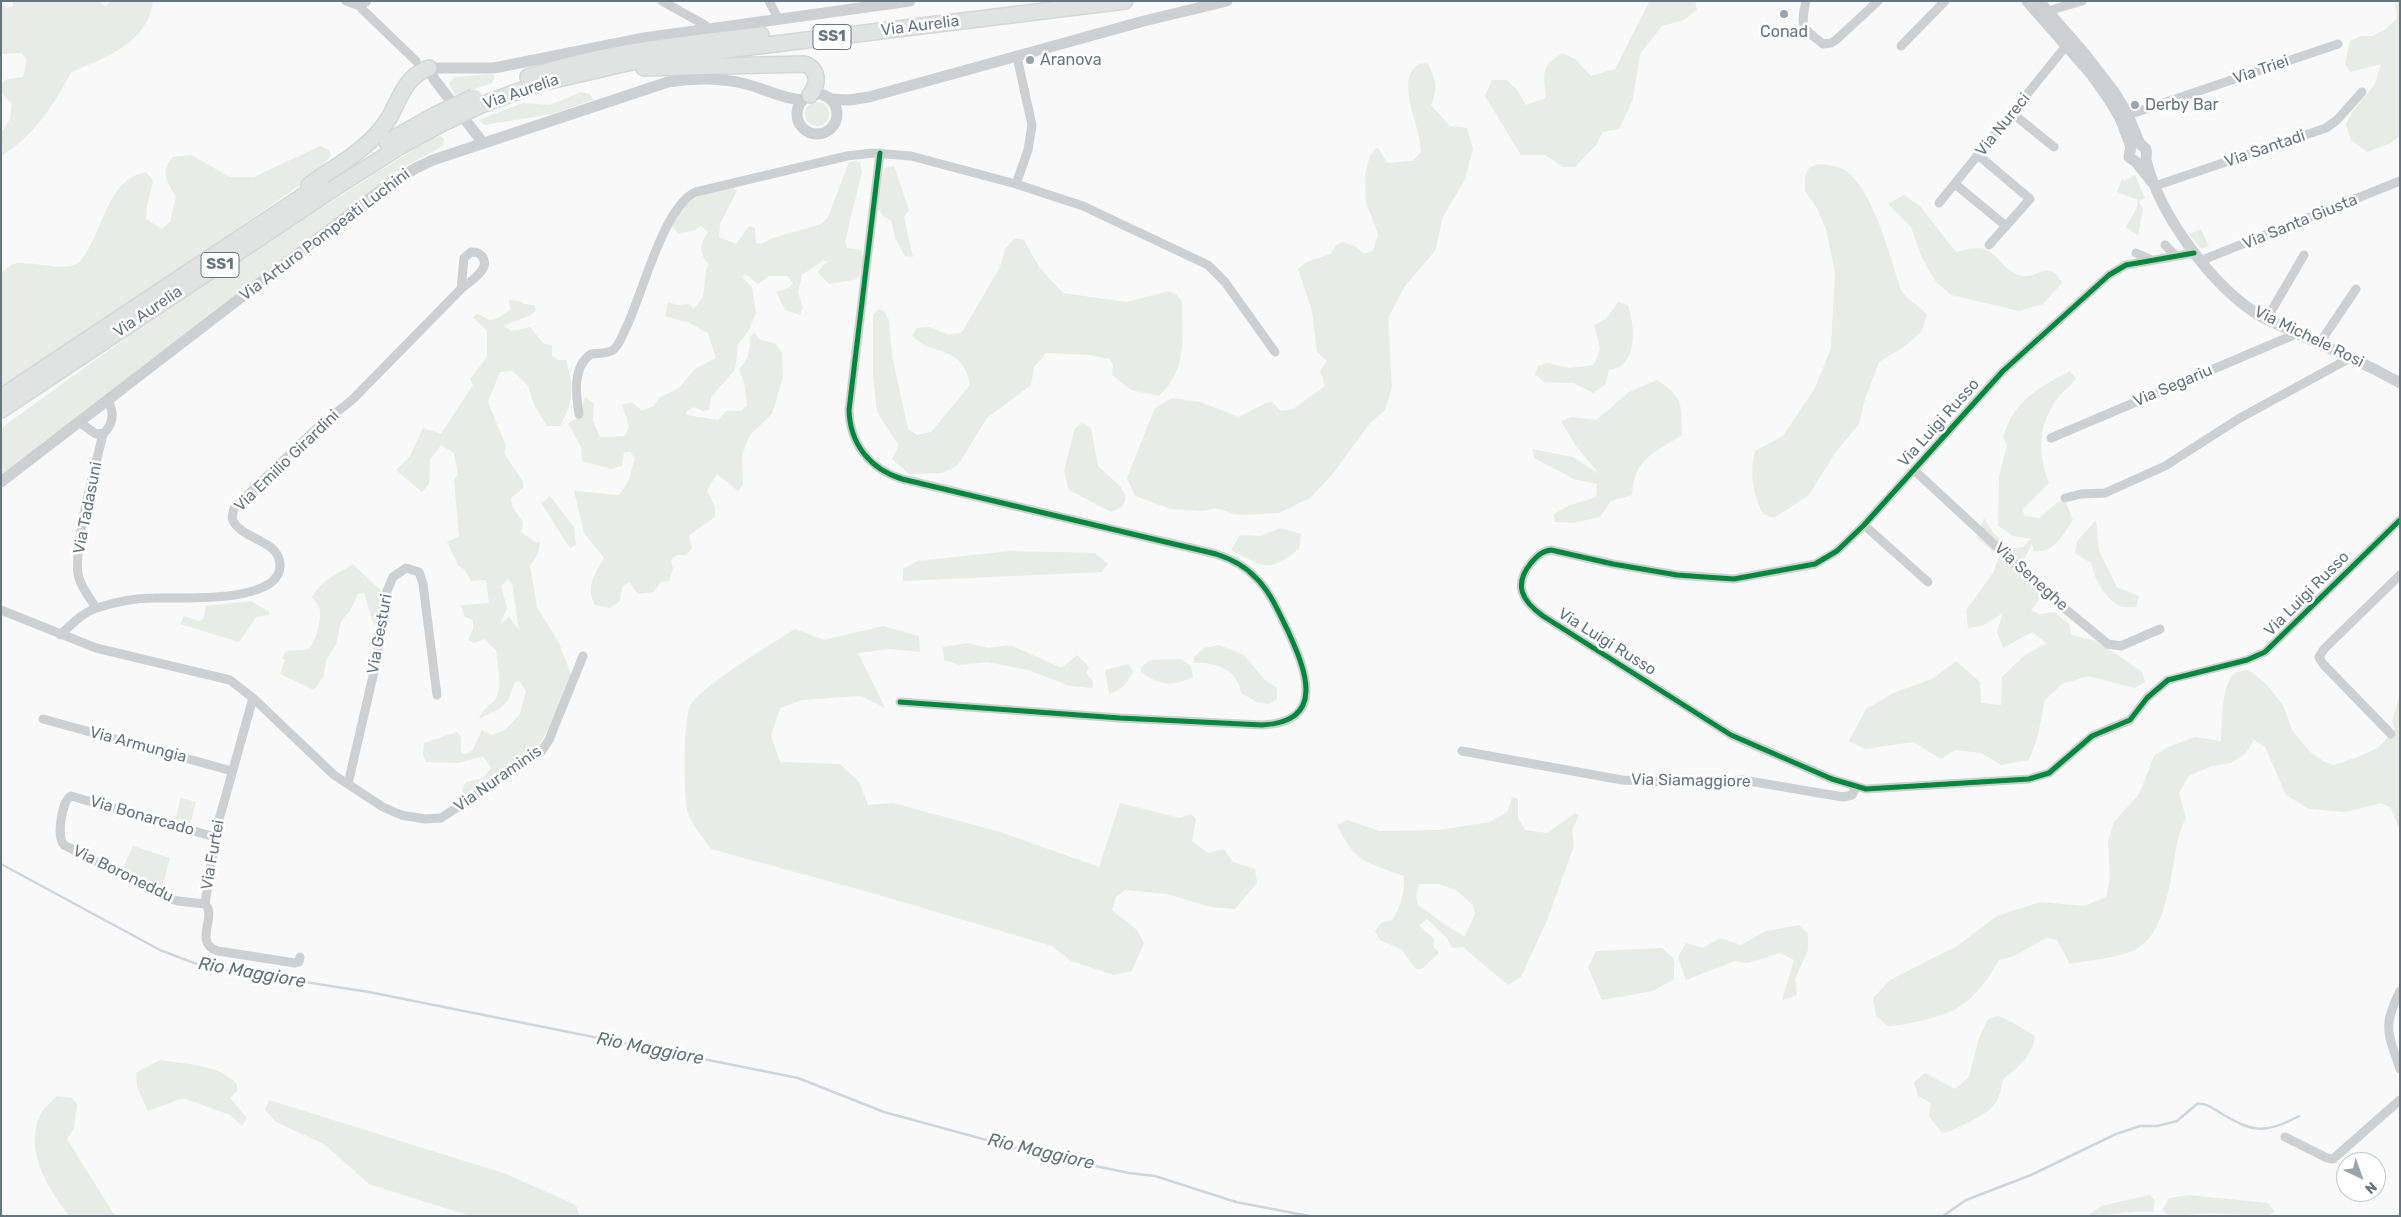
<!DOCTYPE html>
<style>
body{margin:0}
#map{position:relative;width:2401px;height:1217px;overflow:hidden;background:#f9f9f9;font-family:Rubik,sans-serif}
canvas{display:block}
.frame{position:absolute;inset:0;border:2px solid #657683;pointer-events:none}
.north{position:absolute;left:2336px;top:1152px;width:50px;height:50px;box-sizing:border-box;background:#fff;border:1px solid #c1c8cd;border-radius:50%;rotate:138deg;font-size:14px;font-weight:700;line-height:20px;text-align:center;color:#657683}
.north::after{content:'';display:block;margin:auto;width:18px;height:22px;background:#99a4ac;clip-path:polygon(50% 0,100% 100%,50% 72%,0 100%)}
</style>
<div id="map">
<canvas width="2401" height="1217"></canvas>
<div class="frame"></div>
<div class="north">N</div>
</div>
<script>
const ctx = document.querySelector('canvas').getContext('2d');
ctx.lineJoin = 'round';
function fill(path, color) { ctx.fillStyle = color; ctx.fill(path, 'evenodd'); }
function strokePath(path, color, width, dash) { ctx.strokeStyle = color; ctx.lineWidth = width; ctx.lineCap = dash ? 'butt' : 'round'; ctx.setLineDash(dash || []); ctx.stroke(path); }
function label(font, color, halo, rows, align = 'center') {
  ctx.font = font + ' Rubik,sans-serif'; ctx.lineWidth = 5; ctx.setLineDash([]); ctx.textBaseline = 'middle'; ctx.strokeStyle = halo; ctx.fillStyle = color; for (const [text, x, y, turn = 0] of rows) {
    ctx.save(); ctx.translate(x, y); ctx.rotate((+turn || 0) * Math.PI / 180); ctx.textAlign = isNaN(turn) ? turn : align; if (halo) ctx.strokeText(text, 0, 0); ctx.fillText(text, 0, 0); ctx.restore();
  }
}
fill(new Path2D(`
 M13 1H96L106 6 111 1H153C148 43 105 58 71 72 55 104 33 137 1 156V133L10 119 12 104 1 93V83L8 79 23 77 27 60 21 53 1 54V3L6 8 13 6Z
 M1695 1 1697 10 1684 20 1662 26 1640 54 1633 99 1619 129 1603 132 1596 145 1575 167H1563L1545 155H1521L1485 96 1492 80H1507L1517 90 1526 105 1546 98C1544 74 1539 67 1563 53L1576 60 1591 76 1615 69 1649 2Z
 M2395 1H2400V136L2391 143 2367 152 2351 140 2346 125 2352 112 2375 84 2381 64 2350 72 2345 64 2350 41 2361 36H2372L2386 29 2397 18Z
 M1422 63 1428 64C1436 80 1438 89 1431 105L1450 126 1467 128 1473 149 1465 179 1443 217 1435 251 1405 286 1388 318 1392 387 1385 410 1370 423 1332 475 1310 498 1279 513 1238 515 1216 508 1203 511 1171 509 1135 496 1127 478 1155 408 1172 398 1200 402 1239 417 1266 403 1272 402 1281 411 1293 409 1325 386 1320 371 1327 361 1317 352 1312 311 1298 269 1306 262 1331 254 1336 245 1342 242 1355 246 1364 254 1373 251 1378 234 1366 202 1365 174 1370 156 1376 148 1379 149 1387 163 1412 161 1421 152C1422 128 1391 74 1422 63Z
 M492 74 495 76 492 83 455 95 449 83 455 77Z
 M581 92 590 94 593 100 552 114 484 125 479 120 522 103 550 105Z
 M805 114a12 12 0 1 1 24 0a12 12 0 1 1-24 0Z
 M440 136 444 139 443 146 398 170 1 476V429L8 423 187 294 376 173 430 140Z
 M320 146 329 150 331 155 317 173 193 260 1 386V273C5 270 10 265 14 264 31 259 66 274 79 262 103 238 104 180 146 172L153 181 147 206 146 219 162 229 170 222 176 197C167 180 159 173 173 157L191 155 230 177H254Z
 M855 161 860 163 862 172 845 242 847 248 861 250 864 261 858 279 829 284 818 273 821 267 828 262 824 260 802 275 798 293 803 307 800 315 785 310 776 292 788 288 793 284 788 276H769L758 284 747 275 741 276 752 287 756 313 749 330 738 344 735 370 711 397 709 410 703 411 694 407 687 411 686 415 718 420 726 411H741L747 405 744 382 739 369C748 361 751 348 750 336L755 333 759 339 776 344 782 353 783 377 772 414 750 435 742 455 743 484 738 491 717 474 707 490 715 507V517L689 535 692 548 686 555H677L671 560 673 569 669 581 661 582 653 592 638 594 629 582 622 587 620 601 610 608 595 605C585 587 595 574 604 558L584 533 574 491 619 495 628 482 635 458 630 452H624L622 466 611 469 582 461 581 447 568 423 579 417 585 397 594 404 593 420 600 437 625 436 629 426 622 405 632 402 642 411 653 406 660 397 679 388 695 369 716 358 708 333 689 323 665 316 668 302 678 305 688 304 694 309 703 297 706 270 709 265C699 254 699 244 708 232L701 226 695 230 678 234 672 226C686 195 701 195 732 187L737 191 720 224 719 237 736 244 749 226 755 228 756 243 761 244 770 239 821 224 828 217 849 162Z
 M1819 164C1827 165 1840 166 1846 171 1874 191 1890 258 1901 290 1908 301 1919 305 1927 315L1922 331 1904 347 1879 362 1865 399 1859 424 1835 453 1809 495 1774 518 1763 514C1753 494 1749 473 1755 451L1783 436 1815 388 1831 348 1835 272 1826 229 1816 207 1805 191V176L1809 168Z
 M894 166 909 210 904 217 913 257 905 256 895 238 891 220 884 217 878 209 882 175 886 167Z
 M2135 175 2145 198 2139 201 2143 209 2138 236 2126 227 2136 209 2138 200 2117 192 2122 179 2124 181Z
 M1904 195 1920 206 1956 252C1963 251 1972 247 1979 248 1998 250 2003 272 2021 276 2038 279 2049 258 2062 283L2043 304 2019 311 1951 295 1936 282 1922 258 1911 227 1888 204Z
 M2201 229 2209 246 2201 249 2189 234Z
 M1015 238 1024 240 1039 267 1063 293 1126 302 1169 291 1176 294 1182 302C1182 339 1188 368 1159 396L1131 390 1112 375 1113 365 1110 359 1089 355 1046 353 1034 367 1031 385 987 418 958 465 942 473 909 474 892 459 899 446 877 412 873 374V315L879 309 884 311 889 320 892 356 908 429 917 435 931 432 970 385C963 344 935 358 912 336L917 328 929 327 949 335 962 332 1000 267 1006 248Z
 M509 300 520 301 524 304 534 305 536 310 531 315 503 326 512 331 530 327 543 343 552 346V356L558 360H566C574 387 574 401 560 426H547L534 405 528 386 513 371 500 372 488 402 506 446 504 453 523 482V488L511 498 512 506 523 522 521 532 535 542H540L538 553 530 566 537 607 559 643 572 677 558 712 534 754 463 795 462 790 466 782 483 778 491 768 483 756 459 763 426 762 423 755 424 743 457 732 461 737V752L465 754 472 751 482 730 492 735 505 730 520 714 526 691 519 681 515 682 508 700 499 709 479 719C484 705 491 707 496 698 503 686 497 663 496 650L484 639 475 643 468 640 473 629V620L465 617 461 605 489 603 486 580 471 581 465 570 458 565 447 542 459 536 454 480 458 474 454 453 441 445 430 460 429 484 422 492 396 470 410 456 423 428 441 434 473 385 470 379 487 357V331L473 317 478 314 490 320 500 317 510 310ZM508 579 512 584 519 630 509 617 500 624 507 608 501 586Z
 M1618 302 1628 305C1634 323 1637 354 1621 366 1618 368 1612 369 1609 370L1605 385 1593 393 1574 383 1545 382 1535 375 1538 366 1547 363 1570 368 1594 365 1600 349 1594 325 1606 319Z
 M2070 371 2076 379C2069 388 2058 395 2053 405 2037 431 2039 456 2049 483L2022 510 2025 516 2039 518 2057 503 2065 500 2073 520C2063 534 2054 554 2034 551L2032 543 2024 560 2022 575 2042 596 2031 610 2039 614 2054 612 2069 624 2071 635 2097 641 2142 672 2145 682 2135 688 2088 676 2062 684 2045 700 2037 739 2029 760 2001 765 1981 753 1955 750 1941 759 1913 742 1865 749 1849 741 1866 709 1893 693 1932 679 1956 661 1980 682 1981 703 2001 705 2002 677 2025 655 2047 643 2032 632 2003 648 1997 632 2003 613 1982 626 1968 628 1966 610 1993 573 1999 557 1976 537 1984 518 1994 534 2014 549 2023 547 2031 539 2013 536 1998 526 1999 476 2007 446 2003 437C2015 399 2037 389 2070 371Z
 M1657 380C1684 398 1681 404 1682 435 1654 453 1634 458 1632 495L1611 501 1600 517 1574 523 1555 522 1554 514 1568 506 1596 497 1597 484 1574 479 1534 458 1532 449 1573 457 1599 474 1576 446 1561 421 1572 417 1596 420 1629 392Z
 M1082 423 1091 428 1098 466 1121 487 1126 498 1122 507 1111 512 1069 490 1064 471 1075 428Z
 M550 496 574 527 576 545 570 548 541 503Z
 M2096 520 2099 551 2117 587 2139 596 2136 607C2133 607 2128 608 2124 607 2107 604 2094 578 2091 563L2075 553 2077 541Z
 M1281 528 1301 534 1299 549C1267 574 1264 567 1231 550L1240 535 1260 536Z
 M1010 551 1095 553 1108 564 1102 572 903 581V569L918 561Z
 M353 564C359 571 380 588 382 592 385 600 380 615 379 624L374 625 364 593 358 594 350 611 341 621 336 644 326 661 324 675 314 690 280 674 285 660 282 658 286 651C294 649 302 652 309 648 316 643 323 615 319 607 318 604 314 600 312 597 320 581 337 574 353 564Z
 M251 601 269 612V615L256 617 239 642 180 624 184 616 199 621 203 619 206 606Z
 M883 626 919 636 920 652 890 649 858 653 885 708 861 696 802 700 780 708 771 736 780 762 840 764 859 782 868 805 893 803 1000 832 1099 867 1120 803 1180 818 1191 814 1196 819 1192 841 1208 853 1224 849 1233 862 1255 869 1257 883 1235 909 1211 907 1167 894 1125 890 1116 897 1112 910 1137 930 1144 943 1132 971 1114 975 1071 961 1052 946 872 893 711 849C704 838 692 826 688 813 683 796 683 723 690 706 698 688 775 642 795 629L824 640Z
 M968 643 989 648 1010 645 1062 668 1077 655 1089 667 1086 673 1093 681V688L1070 686 1028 670 987 662 960 665 944 660 943 647Z
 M1219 645 1244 655 1265 680 1277 688V699L1269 704 1257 702 1241 693C1240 689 1239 684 1237 681 1231 667 1208 661 1194 663V657L1204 648Z
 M1181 659 1191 666 1193 677C1170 687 1162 686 1141 672V667L1150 660Z
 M1128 664 1133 671C1129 682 1120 692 1109 694L1105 670Z
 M2249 670 2266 684 2283 705 2292 730 2310 752 2325 762 2334 765 2355 758 2378 748 2395 729 2392 721 2400 694V831L2391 808 2381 803 2345 812 2309 809 2286 795 2265 747 2254 740 2246 753 2231 763 2211 766 2189 776 2179 793 2186 818C2177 834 2176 850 2173 867 2168 894 2161 942 2130 952 2111 959 2089 960 2070 964L2057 940 2046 938 2014 956 1999 960C1990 977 1976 996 1959 1007 1946 1016 1904 1026 1888 1026L1876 1016 1873 998 1890 980 1957 946 1997 916 2040 902 2084 906 2106 897 2110 879 2108 841 2114 822 2139 794 2154 756 2168 747 2195 737 2221 741C2222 724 2221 679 2237 672 2241 671 2246 671 2249 670Z
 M1512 797 1518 799V818L1525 830 1547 833 1575 813 1579 815 1572 830 1574 846 1548 918 1521 977 1508 985 1463 947 1452 948 1447 938 1427 919 1419 925 1435 940 1433 946 1439 953 1422 969H1416L1401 949 1380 940 1375 931 1381 923 1392 920C1402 905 1404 894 1404 876 1366 862 1356 864 1337 825L1347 820 1380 831 1439 830 1490 822 1507 812ZM1419 884H1439L1456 890 1473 905 1475 914 1465 936C1449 929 1433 915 1418 905L1416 896Z
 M181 798 196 802 190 824 175 820Z
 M133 846 170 858 161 891 121 872Z
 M1799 925 1808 934V950L1795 979 1797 995 1782 1000 1794 960 1780 953 1748 963 1735 961 1686 980 1678 957 1686 943 1703 948 1720 938 1741 945 1766 931Z
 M1662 948 1674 959V979L1653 991 1602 1000 1588 967 1596 951Z
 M1998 1016 2012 1022 2035 1036C2033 1055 2018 1068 2003 1079 2002 1088 1999 1098 1994 1105 1986 1115 1954 1131 1942 1133L1929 1116 1931 1103 1918 1096 1914 1082 1925 1073 1955 1089 1969 1077 1979 1038 1988 1019Z
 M160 1060C184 1064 221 1065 237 1084V1091L230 1098 247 1118 242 1126 230 1115 183 1098 148 1111 137 1087 136 1073Z
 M57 1096 72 1098 77 1104 74 1129 67 1139 115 1216H69C47 1186 23 1150 41 1113 45 1107 52 1101 57 1096Z
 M269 1100 506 1174 576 1205 579 1216H470L369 1184 324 1144 276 1122 265 1110Z
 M2150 1195 2155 1201 2153 1212C2129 1210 2112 1216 2088 1216L2101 1206Z
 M2189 1195 2268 1203 2275 1212 2266 1216 2211 1213 2169 1216 2162 1210 2169 1198Z`), '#e8ebe6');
strokePath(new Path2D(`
 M1 864 160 950 202 966 369 992 798 1078 884 1112 1038 1154 1129 1173 1155 1176 1236 1202 1309 1216
 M1943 1216 1966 1200 2031 1175 2116 1134 2140 1126H2157L2177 1121 2197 1104C2206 1103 2211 1107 2219 1112 2252 1132 2264 1135 2299 1116`), '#ced6d9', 2.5);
const trunk = new Path2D(`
 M644 68 804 64C819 69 819 84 810 95
 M528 77C603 52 682 44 761 35
 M481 105 541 83 636 61 1125 1
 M387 142 435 115
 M309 185C336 166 371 148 389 118 400 99 405 76 429 68
 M1 397 321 184
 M1 410 336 187 401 146 441 124`);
strokePath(trunk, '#d5d6d6', 18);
strokePath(new Path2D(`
 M346 1 360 6 367 1
 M360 1 362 9 416 61
 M662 1 705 25 706 29
 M769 1 779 20
 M1806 1C1800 29 1802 27 1823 44L1831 43 1836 40 1878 1
 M2048 11 2082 1
 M1901 46 1945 1
 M2012 113 2054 147
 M2128 115 2338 44
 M880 153 849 410C850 444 870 469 902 479L1216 554C1231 559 1244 565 1255 577 1270 591 1278 611 1287 629 1305 668 1328 722 1262 725L1120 718 900 702
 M1016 184 1028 150 1032 125 1017 57
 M1955 184 2006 226 2030 199 1978 155
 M2155 186 2326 128 2337 120 2362 92
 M1939 203 2066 46
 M1989 245 2006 226
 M2165 245 2176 256
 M2136 253 2152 260
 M2194 253 2126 265 2109 275 2003 371 1864 525 1837 551 1815 564 1734 579 1677 575 1613 564 1551 550C1542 551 1537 556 1531 563 1513 585 1522 601 1543 616L1731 735 1832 779 1866 789 2029 779 2049 773 2092 736 2130 720 2147 698 2168 680 2247 660 2265 652 2400 520
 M2200 261 2400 181
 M2266 320 2304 255
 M2319 344 2356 289
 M579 414C576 395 572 367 591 354 598 353 607 354 613 350 619 346 622 336 625 330 642 297 663 206 696 192L847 156 873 153 911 156 1016 184 1083 206 1208 265 1225 282 1275 352
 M79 422 96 434 104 433C114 423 114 412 108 401
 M2051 438 2296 334
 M1914 470 2052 598 2108 644 2121 646 2160 629
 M2065 498 2081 494 2105 493 2165 466 2240 418 2350 358
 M1864 525 1928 582
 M96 608C91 599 82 589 79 578 71 553 96 464 103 434
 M1 610 96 648 230 680 253 698 334 775 383 807 401 815 425 819 441 818 541 752 549 740 583 656
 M60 635C71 625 83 612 97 608 115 602 136 598 154 598 178 597 284 605 280 563 277 538 239 540 232 518L234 508 317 428 352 400 461 289C469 282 492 269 482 256 479 252 475 252 471 252L464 258 461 289
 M253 698 217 827 205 904C218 916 192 943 218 951L295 963 299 962 300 957
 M43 719 232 771
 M2391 734 2323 664 2319 657 2324 649 2400 575
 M1462 751 1622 780 1686 783 1743 780 1843 797 1852 795 1856 787
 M348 784 376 663 387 591 393 577 406 568 419 572 423 584 437 695
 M205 904 178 901 167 898 64 845C56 837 62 800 71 796L215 837
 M2400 991C2382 1028 2388 1032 2400 1069
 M2285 1137 2327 1158 2333 1159 2400 1100`), '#cecfd0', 9);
strokePath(new Path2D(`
 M2027 1 2091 74 2108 98 2120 118 2131 147 2129 157 2136 162 2152 182
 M2039 1 2085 54 2115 93 2128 115 2140 144 2146 149C2147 153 2146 157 2146 160 2160 216 2213 288 2262 317L2374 369 2400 383
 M797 114a20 20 0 1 1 40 0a20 20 0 1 1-40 0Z
 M830 99 849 100 869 97 1144 21 1227 1
 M483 143 434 79 429 68H494L644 38 910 1
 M1 482 386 186 416 168 433 160 668 82C694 78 719 77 746 84 765 89 783 99 802 100`), '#cecfd0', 11);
strokePath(trunk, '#e1e2e2', 15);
const trunkBridge = new Path2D(`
 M435 115 474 97
 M441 124 481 105`);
strokePath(trunkBridge, '#d5d6d6', 18, []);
strokePath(trunkBridge, '#e1e2e2', 15);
strokePath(new Path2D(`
 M880 153 849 410C850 444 870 469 902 479L1216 554C1231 559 1244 565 1255 577 1270 591 1278 611 1287 629 1305 668 1328 722 1262 725L1120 718 900 702
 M2194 253 2126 265 2109 275 2003 371 1864 525 1837 551 1815 564 1734 579 1677 575 1613 564 1551 550C1542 551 1537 556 1531 563 1513 585 1522 601 1543 616L1731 735 1832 779 1866 789 2029 779 2049 773 2092 736 2130 720 2147 698 2168 680 2247 660 2265 652 2400 520`), '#00873e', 5);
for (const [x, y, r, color] of [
 [1784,14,5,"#99a4ac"],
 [1030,60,5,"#99a4ac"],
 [2135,105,5,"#99a4ac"]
]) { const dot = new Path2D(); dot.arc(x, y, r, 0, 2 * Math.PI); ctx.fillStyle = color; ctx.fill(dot); strokePath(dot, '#fff', 2); }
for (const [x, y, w] of [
 [832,37,38],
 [220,265,38]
]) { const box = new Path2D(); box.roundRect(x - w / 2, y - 12.5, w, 25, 4); ctx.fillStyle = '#fff'; ctx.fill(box); strokePath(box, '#657683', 1); }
label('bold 15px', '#657683', null, [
 ["SS1",832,37],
 ["SS1",220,265]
]);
label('16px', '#657683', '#fff', [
 ["Via Aurelia",920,26,-7],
 ["Via Triei",2261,70,-19],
 ["Via Aurelia",521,92,-19],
 ["Via Nureci",2003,125,-51],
 ["Via Santadi",2265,149,-19],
 ["Via Santa Giusta",2300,222,-22],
 ["Via Arturo Pompeati Luchini",325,235,-37],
 ["Via Aurelia",148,312,-34],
 ["Via Michele Rosi",2309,337,26],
 ["Via Segariu",2173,386,-23],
 ["Via Luigi Russo",1939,423,-48],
 ["Via Emilio Girardini",287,461,-44],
 ["Via Tadasuni",88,508,-79],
 ["Via Seneghe",2031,577,42],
 ["Via Luigi Russo",2307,594,-45],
 ["Via Gesturi",380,634,-80],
 ["Via Luigi Russo",1607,642,32],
 ["Via Armungia",138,745,15],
 ["Via Nuraminis",498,779,-35],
 ["Via Siamaggiore",1691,781,1],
 ["Via Bonarcado",142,816,16],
 ["Via Furtei",213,855,-80],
 ["Via Boroneddu",123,874,26]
]);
label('16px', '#657683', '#fff', [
 ["Conad",1784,32,"center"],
 ["Aranova",1040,60],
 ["Derby Bar",2145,105]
], 'left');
label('italic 18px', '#60757c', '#fff', [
 ["Rio Maggiore",252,973,10],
 ["Rio Maggiore",650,1049,11],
 ["Rio Maggiore",1041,1152,13]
]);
</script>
